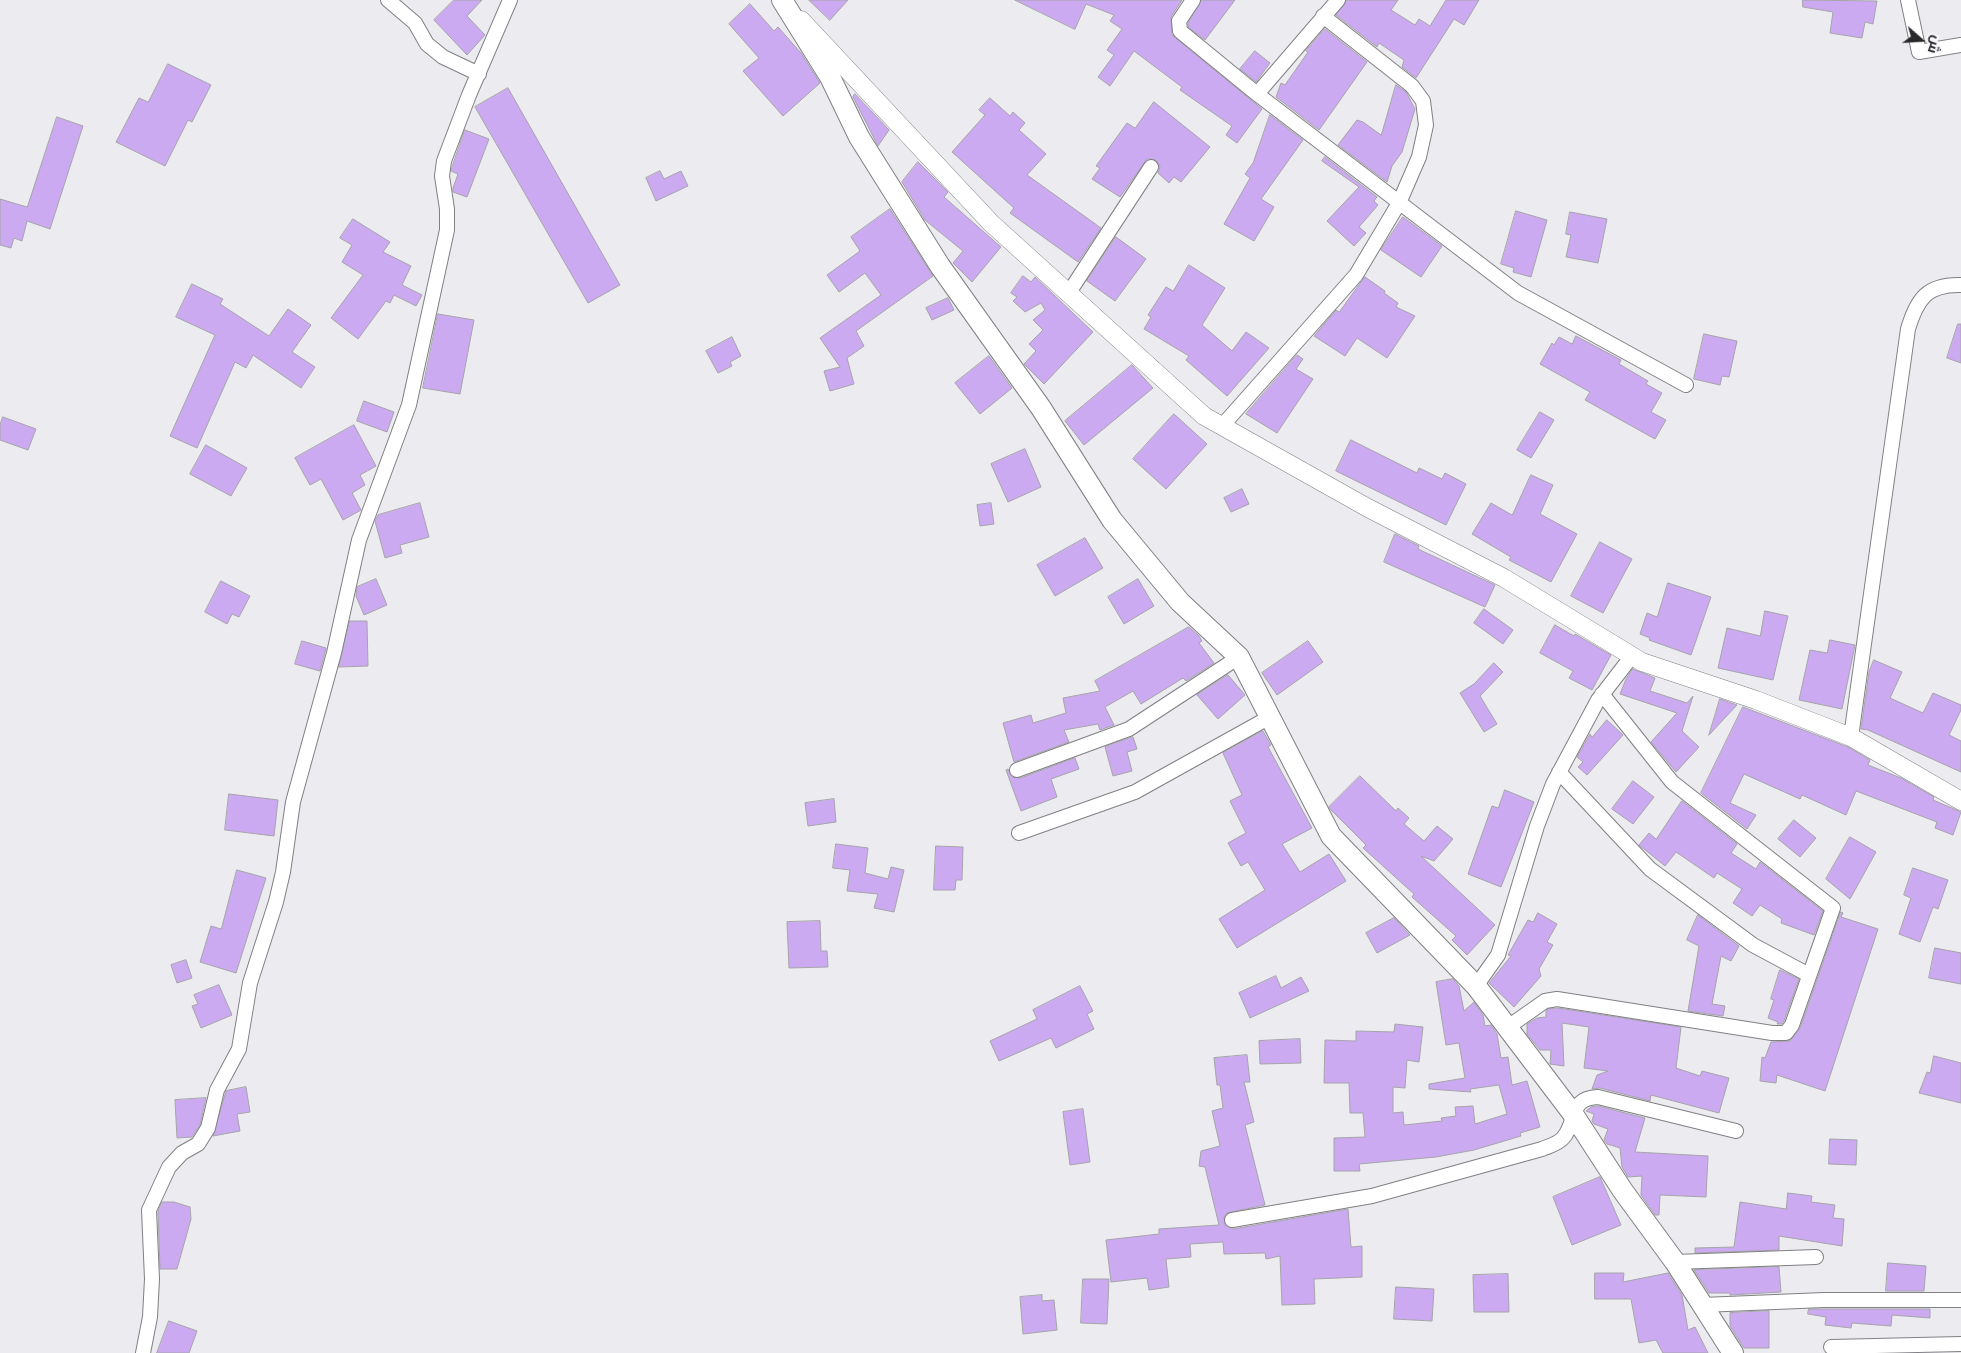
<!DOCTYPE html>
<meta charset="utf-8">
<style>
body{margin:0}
#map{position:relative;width:1961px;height:1353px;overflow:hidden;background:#ebebf0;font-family:"Asap Condensed",Cairo,sans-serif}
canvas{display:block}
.north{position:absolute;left:1896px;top:15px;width:50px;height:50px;-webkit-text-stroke:4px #f8f9fe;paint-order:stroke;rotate:109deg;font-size:14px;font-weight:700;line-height:20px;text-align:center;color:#29292b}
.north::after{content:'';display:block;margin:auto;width:18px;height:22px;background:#29292b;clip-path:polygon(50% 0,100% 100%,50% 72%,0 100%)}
</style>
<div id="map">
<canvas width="1961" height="1353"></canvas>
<div class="north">ش</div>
</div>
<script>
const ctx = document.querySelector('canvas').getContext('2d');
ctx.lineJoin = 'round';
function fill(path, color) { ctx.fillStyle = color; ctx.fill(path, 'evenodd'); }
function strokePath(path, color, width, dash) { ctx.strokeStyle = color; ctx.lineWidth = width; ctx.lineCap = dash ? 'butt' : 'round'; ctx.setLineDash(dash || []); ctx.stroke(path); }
const building = new Path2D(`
 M454 0H482L467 16 485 35 467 55 434 20Z
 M809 0H848L830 20Z
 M1015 0H1182L1171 17 1172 35 1262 109 1237 143 1226 135 1232 126 1180 90 1182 87 1134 51 1110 86 1098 77 1114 55 1107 50 1122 29 1110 21 1114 15 1086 4 1075 29Z
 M1202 0H1235L1205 40 1188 27V23Z
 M1347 0H1398L1391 10 1415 25 1419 19 1430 26 1446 0H1479L1464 25 1454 19 1416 78 1402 67 1404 60 1379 43 1377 47 1336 15Z
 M1803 0 1877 1 1873 24 1865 22 1862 38 1830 33 1833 12 1803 7Z
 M750 4 774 31 778 27 801 53 820 83 783 116 743 71 759 58 729 24Z
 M1325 29 1367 62 1319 130 1276 97 1281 83 1285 85 1308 52 1306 51Z
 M1255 51 1270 63 1256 82 1240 69Z
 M168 64 211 85 192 122 188 120 165 166 116 142 139 98 148 102Z
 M1396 85 1406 92 1415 109 1402 152 1392 166 1387 182 1338 145 1357 120 1363 122 1381 135Z
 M508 88 620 285 588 303 475 107Z
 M855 94 889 130 878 146 853 97Z
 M990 98 1010 116 1013 112 1025 123 1019 130 1046 154 1027 175 1101 228 1078 262 1010 213 1014 208 952 152 985 115 979 110Z
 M1154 102 1210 147 1181 182 1174 177 1169 183 1158 173 1160 167 1156 160 1147 159 1120 197 1092 179 1100 168 1096 166 1127 123 1135 128Z
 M1270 115 1303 140 1261 199 1274 207 1254 241 1224 224 1250 178 1245 174 1253 163Z
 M57 117 83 126 50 229 27 221 22 241 14 238 11 248 0 245V199L27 207Z
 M465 130 489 139 467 197 453 192V188L458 174 451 171Z
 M1325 157 1377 197 1374 201 1378 205 1359 227 1366 233 1354 246 1327 221 1359 187 1322 161Z
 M918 162 948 192 944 197 1001 247 972 282 953 263 963 251 925 220 902 182Z
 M660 171 664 179 681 171 688 186 656 201 646 178Z
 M890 209 933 276 856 331 864 346 847 358 854 384 830 391 824 371 840 367 820 338 881 295 865 273 839 292 827 275 860 251 851 237Z
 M1516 211 1547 220 1531 277 1513 272 1514 268 1501 264Z
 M1570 212 1607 219 1598 263 1566 257 1571 235 1566 234Z
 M1403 217 1442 246 1421 277 1381 250Z
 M353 219 390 242 383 252 411 266 402 285 422 295 416 306 394 295 390 303 386 301 358 339 331 318 363 275 342 262 352 245 340 238Z
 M1116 237 1146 259 1115 301 1087 281Z
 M1189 265 1225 288 1202 325 1232 351 1246 332 1269 348 1227 396 1186 360 1189 356 1144 329 1151 317 1148 315 1166 287 1173 291Z
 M1023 276 1031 282 1035 277 1093 332 1044 384 1024 364 1036 351 1029 344 1043 330 1033 320 1045 310 1041 303 1025 312 1013 301 1017 297 1011 293Z
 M1365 277 1385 291 1384 293 1398 303 1396 307 1415 316 1387 358 1357 338 1345 356 1314 336 1336 310 1339 312Z
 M192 284 223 299 220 304 269 336 288 309 311 325 292 352 315 367 301 388 253 355 246 368 235 362 197 448 170 436 215 335 176 317Z
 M948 298 954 310 932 320 926 308Z
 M438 314 474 320 460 394 423 388Z
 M1958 324H1961V363L1947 358Z
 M1704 334 1737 341 1729 377 1722 376 1720 385 1694 379Z
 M1576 336 1621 360 1619 364 1648 381 1646 384 1662 393 1651 412 1666 420 1655 439 1585 400 1590 392 1540 364 1552 343 1554 345 1559 337 1572 344Z
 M732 337 741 356 730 362 732 366 718 373 706 351Z
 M1297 355 1303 359 1296 369 1313 379 1277 433 1246 414Z
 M989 356 1012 388 980 414 955 383Z
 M1132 365 1153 388 1084 445 1065 421Z
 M364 401 394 412 387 432 357 421Z
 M1540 412 1554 420 1531 458 1517 450Z
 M1174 414 1207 444 1166 489 1133 459Z
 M3 417 36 429 28 450 0 440V425Z
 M354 425 376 466 360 475 365 485 352 493 361 510 343 520 321 479 310 485 295 458Z
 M1351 440 1417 473 1419 468 1442 479 1445 473 1466 484 1446 525 1336 471Z
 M206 445 247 468 231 496 190 474Z
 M1025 449 1041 487 1008 502 991 464Z
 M1531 475 1553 485 1540 514 1577 534 1551 582 1509 560 1511 557 1472 534 1491 503 1512 515Z
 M1242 489 1249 504 1231 512 1224 498Z
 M420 503 429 537 400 545 402 553 385 558 375 521 378 515Z
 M991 503 994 524 980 526 977 505Z
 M1395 534 1419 546 1418 549 1495 585 1485 607 1384 562Z
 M1085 538 1103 568 1055 596 1037 565Z
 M1600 542 1632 559 1603 613 1571 596Z
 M376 579 387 605 364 615 356 596 357 587Z
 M1138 579 1154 606 1124 624 1108 597Z
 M221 581 250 596 239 617 232 614 227 624 205 612Z
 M1668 583 1711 597 1691 655 1649 640 1650 638 1640 634 1647 613 1657 617Z
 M1484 609 1513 630 1503 644 1474 623Z
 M1765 611 1788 616 1773 680 1718 668 1727 628 1760 636Z
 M350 621H367L368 666 339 667Z
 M1555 625 1574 636 1575 634 1611 655 1592 690 1569 678 1573 671 1540 653Z
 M1189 627 1199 636 1202 641 1199 643 1214 663 1186 681 1183 678 1141 704 1133 691 1105 707 1114 725 1100 730 1098 724 1064 730 1069 742 1014 762 1003 723 1031 715 1033 723 1066 713 1063 698 1100 691 1095 681Z
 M1830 640 1855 645 1842 709 1799 700 1810 650 1827 653Z
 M302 641 326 648 320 671 295 664Z
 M1308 641 1323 662 1277 695 1262 673Z
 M1874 660 1902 672 1890 698 1923 713 1933 693 1961 705V710L1949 735 1961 741V772L1868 730 1861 729 1869 672Z
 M1494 663 1503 672 1480 696 1497 724 1484 732 1460 693 1474 684Z
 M1633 669 1655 678 1650 691 1687 703 1693 696 1682 731 1699 747 1676 772 1651 742 1677 713 1620 694 1626 679Z
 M1228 675 1245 695 1218 719 1197 695Z
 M1720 699 1737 705 1709 735Z
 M1743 707 1848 747 1870 760 1868 765 1901 778 1934 797 1933 800 1961 812 1953 835 1935 828 1937 822 1856 791 1846 815 1802 795 1800 799 1744 774 1730 803 1756 815 1747 829 1701 793Z
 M1607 720 1623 735 1587 775 1578 767 1583 762 1577 757 1590 734 1592 737Z
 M1263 731 1271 745 1268 747 1312 828 1282 844 1300 872 1329 854 1346 881 1237 948 1219 919 1265 890 1248 862 1241 866 1228 843 1246 833 1230 801 1242 795 1223 753Z
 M1133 737 1137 749 1127 752 1132 771 1113 776 1105 747Z
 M1075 758 1079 769 1051 779 1057 797 1021 811 1006 770 1008 769 1012 777 1020 778Z
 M1360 776 1396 811 1398 808 1409 818 1404 824 1424 841 1437 826 1453 839 1434 861 1421 856 1495 925 1467 955 1452 940 1456 936 1412 897 1414 894 1363 848 1366 845 1331 810 1329 807Z
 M1633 781 1654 797 1633 824 1612 809Z
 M1505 790 1534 802 1501 887 1468 874 1492 806 1498 808Z
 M229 794 278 800 274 836 225 830Z
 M834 799 836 822 808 826 805 803Z
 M1682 801 1737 844 1731 853 1756 869 1760 862 1823 911 1814 935 1781 923 1782 919 1760 905 1752 916 1733 903 1742 889 1717 873 1714 878 1676 852 1665 866 1639 845 1649 833 1656 839Z
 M1794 820 1816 838 1800 857 1778 839Z
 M1850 837 1876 852 1850 899 1826 879Z
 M836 844 868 848 865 873 888 879 891 867 904 870 894 912 874 908 878 894 847 891 850 870 833 868Z
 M936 846 963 847 962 880H956L955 890H934Z
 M1913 868 1948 880 1938 909 1933 907 1920 942 1899 934 1911 898 1904 895Z
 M237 870 266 878 236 973 200 962 211 926 221 929Z
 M1841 912 1843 913 1841 917 1878 929 1825 1091 1777 1075 1776 1083 1760 1081 1762 1057 1765 1058 1771 1042 1790 1041 1800 1028Z
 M1538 913 1557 924 1547 942 1553 945 1539 969 1541 976 1514 1007 1489 983 1511 956 1508 955 1528 920 1533 922Z
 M1698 915 1739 946 1731 961 1721 956 1712 1004 1725 1006 1723 1016 1688 1011 1699 946 1687 940Z
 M1394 918 1410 935 1377 953 1366 933Z
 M820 921 821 951H827L828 967 789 968 787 922Z
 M1935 948 1961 953V984L1929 978Z
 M186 960 192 978 177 983 171 965Z
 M1780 970 1799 979 1784 1021 1782 1024H1777L1778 1022 1768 1018 1774 1000 1771 999Z
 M1276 976 1281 988 1301 977 1309 991 1250 1018 1239 993Z
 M1453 979 1459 986 1464 1011 1474 1002 1483 1015 1485 1026 1491 1025 1497 1034 1501 1058 1508 1057 1512 1085 1527 1081 1540 1127 1520 1133 1521 1136 1474 1150 1436 1157 1359 1164 1360 1171H1334V1138L1365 1137 1363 1113H1350L1349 1083H1324L1325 1040 1356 1041V1031L1394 1032 1395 1024 1423 1027 1419 1062 1407 1060 1405 1088 1393 1087V1113L1403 1112 1404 1125 1442 1121 1441 1118 1456 1116 1455 1107 1473 1106 1475 1124 1507 1114 1499 1085 1470 1089 1471 1092 1429 1089V1084L1465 1078 1459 1043 1446 1045 1436 982Z
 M219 985 232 1015 201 1028 192 1006 198 1004 194 995Z
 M1080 986 1093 1011 1087 1014 1094 1029 1056 1048 1051 1038 999 1061 990 1041 1037 1019 1033 1010Z
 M1558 1008 1681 1027 1676 1068 1700 1076 1702 1071 1729 1078 1719 1113 1651 1095 1650 1101 1600 1088 1592 1089 1597 1075 1608 1071 1584 1068 1589 1027 1562 1023 1564 1066 1550 1064 1551 1050H1540L1527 1034V1024L1537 1018 1546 1017V1011L1548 1009Z
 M1300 1039 1301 1063 1260 1064 1259 1041Z
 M1247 1055 1250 1082H1244L1254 1122 1245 1125 1265 1205 1227 1213 1224 1217 1225 1225 1233 1229 1348 1209 1351 1247 1362 1246V1277L1314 1279 1315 1304 1282 1305 1280 1256 1266 1259 1265 1253 1224 1254 1223 1242 1190 1244 1191 1257 1166 1259 1169 1287 1149 1290 1147 1278 1111 1282 1106 1240 1159 1234V1229L1219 1225 1205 1167 1199 1166 1201 1151 1220 1146 1212 1111 1223 1108 1220 1085H1217L1214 1058Z
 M1934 1056 1961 1063V1103L1919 1093 1927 1072 1930 1073Z
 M246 1087 250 1112 237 1114 240 1131 213 1136 226 1091Z
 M206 1098 200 1125 192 1137 177 1138 175 1100Z
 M1598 1106 1645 1118 1635 1152 1708 1156 1706 1197 1660 1195 1659 1215H1655L1641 1195 1642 1176 1628 1177 1622 1167 1620 1148 1607 1144 1604 1140 1608 1129 1594 1124 1592 1121 1594 1114 1586 1111 1591 1107Z
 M1083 1109 1090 1162 1070 1165 1063 1112Z
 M1830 1139 1857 1140 1856 1165 1829 1164Z
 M1600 1177 1621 1225 1572 1245 1553 1197Z
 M1788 1193 1812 1196 1811 1202 1835 1205 1833 1218 1844 1219 1842 1246 1779 1236V1250L1695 1253V1248L1734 1247 1740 1202 1786 1209Z
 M162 1202H174L190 1207 191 1219 177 1269H160L158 1212Z
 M1888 1263 1926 1266 1924 1291H1886Z
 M1779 1267 1781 1292 1730 1295V1293H1709L1694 1270Z
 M1595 1273H1624L1623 1282 1668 1273 1682 1295 1688 1330 1695 1327 1708 1353H1663L1656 1340 1639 1343 1631 1299H1595Z
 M1508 1274 1509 1312H1474L1473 1275Z
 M1083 1279H1109L1107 1324 1081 1323Z
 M1396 1287 1434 1289 1432 1321 1394 1319Z
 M1042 1295V1301L1054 1300 1057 1330 1023 1334 1020 1297Z
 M1809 1309H1930V1318L1892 1315 1891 1326 1852 1323 1851 1328 1825 1325 1826 1317 1808 1314Z
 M1769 1311V1348H1744L1730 1326V1313Z
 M169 1321 197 1331 189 1353H157Z`);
fill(building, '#cbaaf1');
strokePath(building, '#a6a4a9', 1);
const minor = new Path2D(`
 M388 0 415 23 427 44 443 57 479 74
 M1193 0 1179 21 1180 31 1257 94 1518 293 1686 385
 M1908 0 1919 52 1961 45
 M1257 94 1338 0
 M1068 294 1151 167
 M1222 426 1356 275 1399 203 1419 157 1426 125 1423 101 1412 86 1323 16
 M1851 737 1908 329C1917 299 1927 284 1961 285
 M1017 770 1129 729 1239 657
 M1559 772 1650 869 1753 945 1809 975
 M1019 833 1135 792 1270 717
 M1476 986 1498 955 1537 826 1553 784 1598 700 1632 656
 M1508 1027 1545 1001 1557 999 1772 1033H1786L1792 1025 1833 908 1672 782 1602 694
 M1232 1220 1372 1196 1542 1149C1549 1146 1558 1144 1563 1138 1578 1121 1568 1098 1598 1097L1736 1131
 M1675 1262 1816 1257
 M1702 1305 1824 1300H1961
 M1831 1347 1961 1344
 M143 1353 150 1317 152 1279 149 1210 169 1167 182 1153 198 1144 208 1128 217 1090 239 1049 250 983 276 902 283 872 293 802 334 653 359 540 409 405 447 230V209L442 176 444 161 469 95 510 0`);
const tertiary = new Path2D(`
 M801 20 991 223 1204 416 1368 508 1504 578 1642 662 1756 700 1851 737 1961 801`);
const secondary = new Path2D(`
 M782 0 830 77 859 137 940 266 1041 408 1112 520 1180 602 1239 657 1331 836 1476 986 1573 1114 1623 1191 1675 1262 1733 1353`);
strokePath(minor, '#808085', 16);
strokePath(tertiary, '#808085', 19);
strokePath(secondary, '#808085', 22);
strokePath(minor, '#fff', 14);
strokePath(tertiary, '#fff', 18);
strokePath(secondary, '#fff', 20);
</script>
